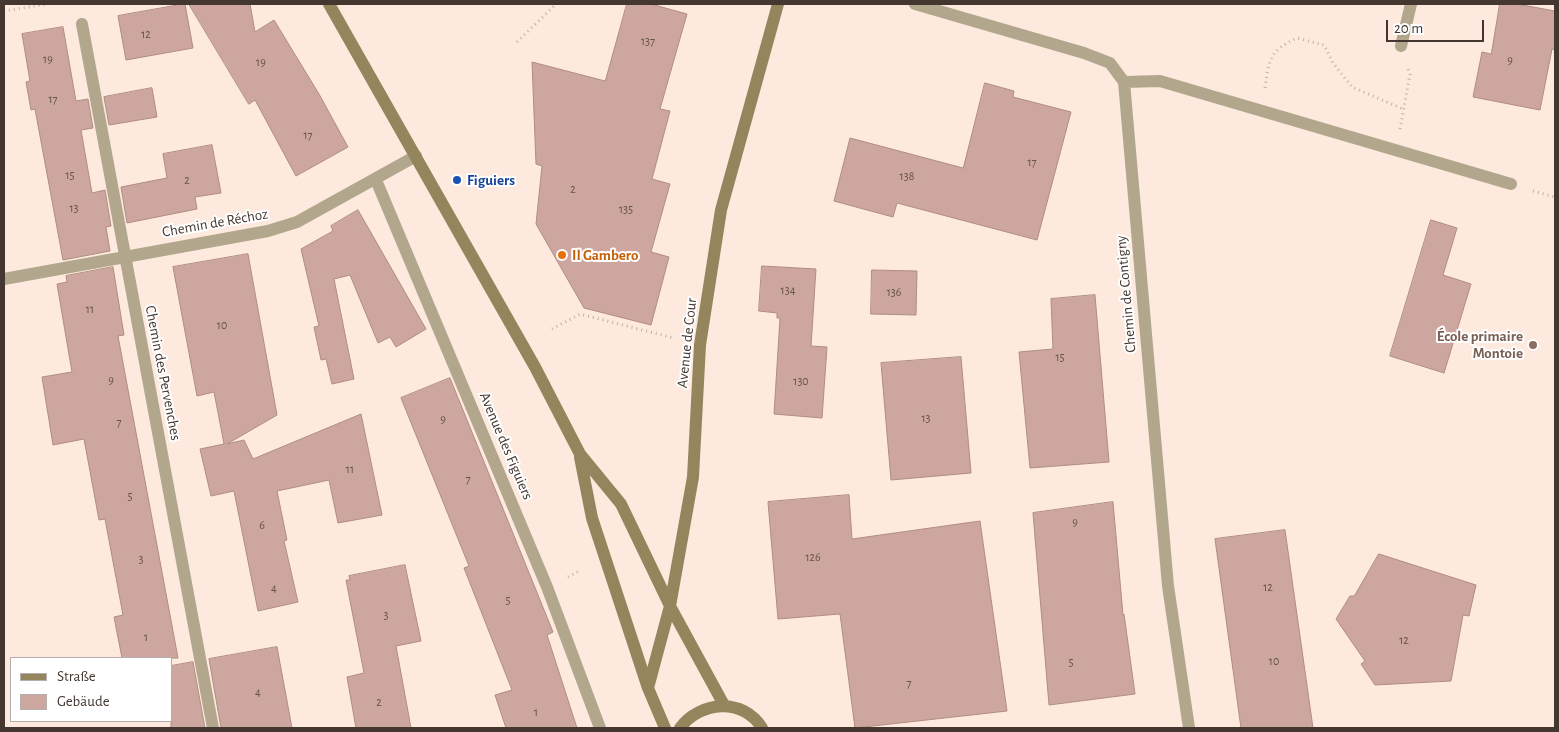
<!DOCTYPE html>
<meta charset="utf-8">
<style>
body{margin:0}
#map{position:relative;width:1559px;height:732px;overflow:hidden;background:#fde9dd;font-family:"Alegreya Sans",sans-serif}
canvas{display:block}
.frame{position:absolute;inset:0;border:5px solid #44372f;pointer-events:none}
.legend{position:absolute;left:10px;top:657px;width:162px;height:65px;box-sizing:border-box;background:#fff;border:1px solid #b4afac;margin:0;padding:6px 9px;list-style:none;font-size:15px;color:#44372f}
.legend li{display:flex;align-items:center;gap:10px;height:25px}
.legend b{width:25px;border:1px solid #b4afac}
.scale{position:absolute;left:1386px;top:20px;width:98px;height:22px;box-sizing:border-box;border:2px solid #44372f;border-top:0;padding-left:6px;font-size:15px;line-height:18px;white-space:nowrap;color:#44372f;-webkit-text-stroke:4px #fff;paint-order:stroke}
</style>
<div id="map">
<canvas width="1559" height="732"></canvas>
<div class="frame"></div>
<ul class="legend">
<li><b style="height:6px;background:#95855d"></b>Straße</li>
<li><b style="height:14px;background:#cca69f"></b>Gebäude</li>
</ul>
<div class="scale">20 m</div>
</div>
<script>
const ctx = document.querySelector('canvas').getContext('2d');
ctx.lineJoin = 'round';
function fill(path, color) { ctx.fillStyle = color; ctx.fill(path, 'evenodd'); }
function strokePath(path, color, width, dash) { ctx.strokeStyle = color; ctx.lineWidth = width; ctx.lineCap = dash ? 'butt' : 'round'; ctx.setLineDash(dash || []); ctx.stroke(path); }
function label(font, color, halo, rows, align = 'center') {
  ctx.font = font + ' "Alegreya Sans",sans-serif'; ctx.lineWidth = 4; ctx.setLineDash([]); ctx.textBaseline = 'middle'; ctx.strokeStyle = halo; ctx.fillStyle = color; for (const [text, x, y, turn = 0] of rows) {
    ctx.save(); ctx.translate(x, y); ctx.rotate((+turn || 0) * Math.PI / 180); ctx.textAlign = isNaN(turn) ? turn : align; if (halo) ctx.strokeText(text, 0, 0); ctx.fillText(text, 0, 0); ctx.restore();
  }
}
const building = new Path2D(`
 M185 4 193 48 126 60 118 16Z
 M189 4H250L255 32 274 20 319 94 348 147 296 176 255 100 249 104Z
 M627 4H651L687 14 660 109 670 111 652 179 670 184 651 252 669 257 651 325 584 308 536 224 542 166 536 164 532 62 605 81Z
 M1500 4H1517L1555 11V50L1552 49 1540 110 1473 97 1482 52 1491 54Z
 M63 27 76 101 88 99 93 128 81 130 92 193 105 190 111 226 106 227 110 251 63 260 35 109 31 110 26 82 30 81 22 34Z
 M985 83 1014 91 1013 97 1071 112 1037 240 897 203 893 217 834 201 850 138 963 168Z
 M152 88 157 117 109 125 104 97Z
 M212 145 221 193 195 197 197 209 127 223 121 187 167 178 163 154Z
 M358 210 426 329 396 347 390 337 378 343 350 275 334 279 354 379 332 384 326 359 321 360 314 327 319 326 301 249 333 231 331 226Z
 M1431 220 1457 228 1443 275 1471 284 1444 373 1390 356Z
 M248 254 277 415 227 444 244 440 253 459 361 414 382 515 338 523 329 480 277 491 287 540 284 541 298 602 258 611 234 491 211 496 200 449 224 444 214 392 197 396 173 267Z
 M762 266 816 269 811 346 827 347 822 418 774 414 780 318H777V313L759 311Z
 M113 267 124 335 118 336 178 658H122L114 617 123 615 105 519 99 520 84 439 53 445 42 377 72 372 57 284 67 282 66 276Z
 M872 270 917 271 916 315 871 314Z
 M1095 295 1109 462 1030 468 1019 352 1053 349 1051 299Z
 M961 357 971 473 891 480 881 363Z
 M450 378 553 632 547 635 577 728H506L495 695 512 690 464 568 469 566 401 398Z
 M849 495 852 539 980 521 1007 711 855 728 840 614 778 619 768 502Z
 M1113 502 1123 615 1124 614 1135 694 1049 705 1033 513Z
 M1285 530 1313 728H1241L1215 539Z
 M1379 554 1476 585 1469 616 1463 615 1451 681 1375 685 1361 664 1365 661 1336 619 1350 596H1354Z
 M405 565 421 641 396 646 411 728H356L347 677 364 673 346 580H350L349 576Z
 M277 647 292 728H221L209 659Z
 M193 662 205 728H171V666Z`);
fill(building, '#cca69f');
strokePath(building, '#b08c84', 1);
strokePath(new Path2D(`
 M4 11 48 4
 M517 42 556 4
 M1265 88C1269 58 1270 51 1297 38L1324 45 1333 63 1352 87 1403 109
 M1400 129 1410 74 1407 66
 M1533 191 1555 197
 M552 329 580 314 673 338
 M568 577 579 571`), '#c3b1a6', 3, [1, 4]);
strokePath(new Path2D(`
 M915 4 1084 53 1110 63 1124 82 1168 586 1189 728
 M82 24 213 728
 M1401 46 1411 4
 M1124 82 1160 81 1511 184
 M376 180 547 587 600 728
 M4 279 268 231 297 222 416 156`), '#b2a78d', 12);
strokePath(new Path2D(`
 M329 4 535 367 580 454 621 504 670 606 724 705
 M580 457 592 518 648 688 665 728
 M648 688 670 606 693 477 700 345 721 210 778 4
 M680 728C700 701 743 697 762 728`), '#95855d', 12);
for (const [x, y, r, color] of [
 [457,180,5,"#1a4fb4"],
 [562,255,5,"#e8710a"],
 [1533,345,5,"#8d6e63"]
]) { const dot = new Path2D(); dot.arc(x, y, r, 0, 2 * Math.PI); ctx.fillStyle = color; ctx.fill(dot); strokePath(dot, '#fff', 2); }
label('12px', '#66534b', null, [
 ["12",146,34],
 ["137",648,41],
 ["19",48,59],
 ["9",1510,60],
 ["19",261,62],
 ["17",53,99],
 ["17",308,135],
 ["17",1032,162],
 ["15",70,175],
 ["138",907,176],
 ["2",187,180],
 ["2",573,189],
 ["13",74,208],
 ["135",626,209],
 ["134",788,290],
 ["136",894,292],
 ["11",90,309],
 ["10",222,325],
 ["15",1060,357],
 ["9",111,380],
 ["130",801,381],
 ["13",926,418],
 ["9",443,419],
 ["7",119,422],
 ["11",350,469],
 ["7",468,479],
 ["5",130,496],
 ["9",1075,522],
 ["6",262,525],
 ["126",813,557],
 ["3",141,559],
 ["12",1268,587],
 ["4",274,588],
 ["5",508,600],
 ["3",386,615],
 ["1",146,637],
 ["12",1404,640],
 ["10",1274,661],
 ["5",1071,662],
 ["7",909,683],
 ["4",258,692],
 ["2",379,702],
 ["1",536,712]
]);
label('bold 15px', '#164399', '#fff', [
 ["Figuiers",467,180]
], 'left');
label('15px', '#44372f', '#fff', [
 ["Chemin de Réchoz",215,223,-10],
 ["Chemin de Contigny",1126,294,-95],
 ["Avenue de Cour",687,343,-84],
 ["Chemin des Pervenches",163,373,79],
 ["Avenue des Figuiers",506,446,67]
]);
label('bold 15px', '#c56008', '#fff', [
 ["Il Gambero",572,255]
], 'left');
label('bold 15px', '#785e54', '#fff', [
 ["École primaire",1523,336],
 ["Montoie",1523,353]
], 'right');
</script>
